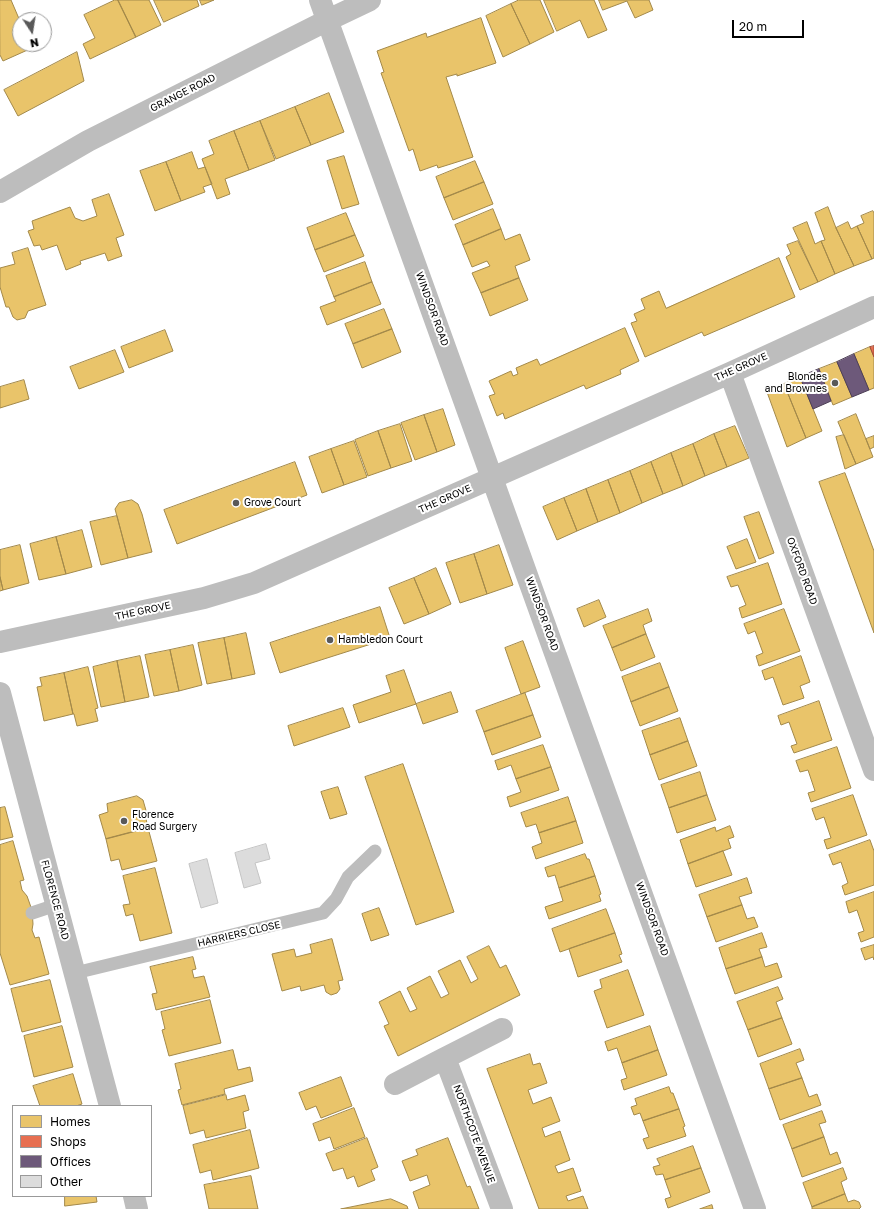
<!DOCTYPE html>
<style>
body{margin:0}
#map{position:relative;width:874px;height:1209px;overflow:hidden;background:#fff;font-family:"Golos Text",sans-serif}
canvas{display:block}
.legend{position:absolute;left:12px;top:1105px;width:140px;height:92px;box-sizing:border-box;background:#fff;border:1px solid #999;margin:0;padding:5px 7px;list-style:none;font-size:12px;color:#000}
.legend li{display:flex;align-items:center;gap:8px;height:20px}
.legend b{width:20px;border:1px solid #999}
.north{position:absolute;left:12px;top:12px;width:40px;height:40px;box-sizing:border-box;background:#fff;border:1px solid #999;border-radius:50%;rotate:168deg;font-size:11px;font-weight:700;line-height:16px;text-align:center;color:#000}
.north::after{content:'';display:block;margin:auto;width:14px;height:18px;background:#595959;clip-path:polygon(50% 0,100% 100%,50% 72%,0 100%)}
.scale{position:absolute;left:732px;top:20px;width:72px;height:18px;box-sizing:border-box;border:2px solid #000;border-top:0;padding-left:5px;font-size:12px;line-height:14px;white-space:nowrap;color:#000;-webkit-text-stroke:3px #fff;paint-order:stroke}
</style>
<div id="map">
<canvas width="874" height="1209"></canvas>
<ul class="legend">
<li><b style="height:11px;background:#e9c46a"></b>Homes</li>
<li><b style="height:11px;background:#e76f51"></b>Shops</li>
<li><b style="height:11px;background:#6d597a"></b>Offices</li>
<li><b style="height:11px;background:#dcdcdc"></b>Other</li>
</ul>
<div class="north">N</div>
<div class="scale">20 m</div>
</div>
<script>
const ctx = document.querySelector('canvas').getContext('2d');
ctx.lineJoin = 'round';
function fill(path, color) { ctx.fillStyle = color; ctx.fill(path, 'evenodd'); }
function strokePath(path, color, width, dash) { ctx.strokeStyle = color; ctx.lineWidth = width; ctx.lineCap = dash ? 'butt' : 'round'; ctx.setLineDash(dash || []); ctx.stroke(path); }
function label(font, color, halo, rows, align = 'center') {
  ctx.font = font + ' "Golos Text",sans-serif'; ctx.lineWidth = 4; ctx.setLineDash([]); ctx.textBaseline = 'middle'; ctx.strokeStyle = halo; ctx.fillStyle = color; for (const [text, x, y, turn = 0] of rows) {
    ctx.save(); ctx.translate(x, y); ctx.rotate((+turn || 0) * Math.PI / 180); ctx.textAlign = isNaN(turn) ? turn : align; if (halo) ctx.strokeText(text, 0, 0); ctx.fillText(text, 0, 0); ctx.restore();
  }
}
const homes = new Path2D(`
 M0 0H11L20 21V44H30L32 48 3 61 0 55Z
 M115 0H118L136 37 90 59 83 44 95 38 84 15Z
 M118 0H149L161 25 136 37Z
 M154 0H197L199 6 164 22Z
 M200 0H214L202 5Z
 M519 0H540L554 32 530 44 511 4Z
 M544 0H594L607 30 588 38 580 20 557 31Z
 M599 0H649L653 10 635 18 627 1 603 10Z
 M511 4 530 44 503 57 486 16Z
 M481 18 496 63 457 76V74L446 77 473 157 438 168 437 165 420 171 413 149 409 151 381 73 384 72 377 51 426 33 427 37Z
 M77 52 84 81 18 116 4 90Z
 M329 93 344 132 311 145 295 107Z
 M295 107 311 145 276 159 260 121Z
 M260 121 275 160 249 170 234 131Z
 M234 131 249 170 225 179 230 194 217 199 202 159 214 154 209 141Z
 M192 152 198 169 205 167 212 184 203 187 205 192 181 201 166 162Z
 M344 156 359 204 342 209 327 161Z
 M475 161 484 182 444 198 436 177Z
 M166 162 181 201 155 211 140 171Z
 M484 182 493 204 453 220 444 198Z
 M109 194 124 235 116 238 122 256 108 261 105 253 80 261 81 264 66 270 57 245 42 250 40 245 34 246 28 231 34 229 32 221 70 207 75 218 83 221 97 216 92 200Z
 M828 207 836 228 854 266 835 274 821 241 825 240 815 213Z
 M493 209 501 229 463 245 455 225Z
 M873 211 874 213V258L872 259 857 226 864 223 861 216Z
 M346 213 355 235 315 250 307 228Z
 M807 222 815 244 821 241 835 274 818 282 793 228Z
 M848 222 851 229 857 226 872 259 854 266 836 228Z
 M501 229 505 240 520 234 530 260 515 266 519 278 481 293 472 273 490 266 487 261 472 267 463 245Z
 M355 235 364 256 324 272 315 250Z
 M798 241 818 282 800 290 786 257 791 254 787 245Z
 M28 248 46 305 28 311 25 318 17 320 13 317 9 307H6L0 287V268L15 264 12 253Z
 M779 258 795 297 704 336 702 332 645 357 631 323 637 321 634 314 645 309 641 299 659 291 666 308Z
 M365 262 372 282 334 297 326 276Z
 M519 278 528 300 490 316 481 293Z
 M372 282 381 304 327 325 320 307 336 301 334 297Z
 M384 309 392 329 353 344 345 324Z
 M625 328 639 361 620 370 621 374 586 389 584 385 505 419 503 413 497 416 489 396 495 394 489 381 511 371 513 376 518 374 516 368 537 359 540 365Z
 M392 329 401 352 362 368 353 344Z
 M165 330 173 351 129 368 121 347Z
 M870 347 874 357V388L869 390 854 354Z
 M115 350 124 372 79 389 70 367Z
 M837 362 852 397 833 405 819 369Z
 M800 377 822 431 806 438 784 384Z
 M24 380 29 399 0 408V387Z
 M784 384 806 438 787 447 767 392Z
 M443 409 455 445 437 452 424 415Z
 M856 414 873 457 856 464 838 422Z
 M424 415 437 452 415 460 401 423Z
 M400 424 412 461 391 468 378 431Z
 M735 426 749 458 727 467 714 434Z
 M378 431 391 468 368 476 355 440Z
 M714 434 727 467 705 476 693 444Z
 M844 435 856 464 845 469 836 437Z
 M874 436V447L870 449 866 439Z
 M354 441 367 477 344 485 331 449Z
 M693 444 705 476 683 486 671 453Z
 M331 449 344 485 322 493 309 457Z
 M671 453 683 486 663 494 651 462Z
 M295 462 307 495 177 544 164 510Z
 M651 462 663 494 642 503 630 471Z
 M630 471 642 503 620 513 608 480Z
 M845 473 874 551V633L819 482Z
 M608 480 620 513 598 522 586 489Z
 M586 489 598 522 577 531 564 498Z
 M564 498 577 531 557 540 543 507Z
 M132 500 138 504 142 514 152 552 128 558 115 509 119 503Z
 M759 512 774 553 759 559 744 517Z
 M117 516 128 558 101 565 90 522Z
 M82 530 92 567 66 574 56 537Z
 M56 537 66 574 39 580 30 544Z
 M747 539 756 562 736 569 727 547Z
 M20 545 29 583 3 590 0 577V550Z
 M499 545 513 585 487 594 474 554Z
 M474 554 487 594 460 603 446 563Z
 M768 563 782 604 742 618 739 608 746 605 738 585 731 587 727 577Z
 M436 568 451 604 429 614 414 578Z
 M0 577 3 590 0 591Z
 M414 578 429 614 404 624 389 588Z
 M599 600 606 617 584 627 577 609Z
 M380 607 390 638 280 673 270 643Z
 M648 609 652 621 643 625 646 634 612 648 603 626Z
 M784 609 800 651 759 666 756 656 763 653 755 631 748 634 744 624Z
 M246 633 255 674 232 679 224 638Z
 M646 634 655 657 621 671 612 648Z
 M224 638 232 679 207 684 198 643Z
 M523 641 540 687 521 694 505 648Z
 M193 645 202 685 179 691 170 650Z
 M170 650 179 691 154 696 145 655Z
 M140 656 149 697 125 702 117 661Z
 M801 656 810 682 800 686 804 698 783 705 773 677 765 680 762 671Z
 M117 661 125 702 101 707 93 667Z
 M660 663 669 687 631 702 622 677Z
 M88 667 98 708 95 709 98 721 77 726 74 714H73L64 673Z
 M404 670 416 704 359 723 353 705 391 692 386 676Z
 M64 673 73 714 44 721 37 687 42 686 40 678Z
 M669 687 678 711 640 726 631 702Z
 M451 692 458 712 423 724 416 704Z
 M525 693 533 715 484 732 476 711Z
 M819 701 832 740 794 753 791 746 797 744 789 722 781 725 778 716Z
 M343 708 350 727 294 746 288 726Z
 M533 715 541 737 492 755 484 732Z
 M680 718 688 741 650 755 642 731Z
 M688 741 697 766 659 780 650 755Z
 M543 745 551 767 516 779 511 765 498 770 495 761Z
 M837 747 851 788 811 802 808 793 815 791 808 770 800 772 796 761Z
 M403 764 454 912 416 925 365 777Z
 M551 767 559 790 510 807 507 797 521 792 516 779Z
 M700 772 707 795 669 808 661 785Z
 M338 787 347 814 330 819 321 792Z
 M707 795 716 820 677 833 669 808Z
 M853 795 867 835 827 849 824 840 831 838 824 817 816 820 812 809Z
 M137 796 143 800 147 814H145L148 828 106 839 99 815 108 812 107 804Z
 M568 797 576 821 539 833 536 824 526 827 521 813Z
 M5 807 13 837 0 840V808Z
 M576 821 583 843 536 859 532 847 542 843 539 833Z
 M730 826 734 837 728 839 731 848 688 864 680 840 715 827 716 831Z
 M148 828 157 861 122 870 119 859 111 861 106 839Z
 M870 840 874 851V885L845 895 842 886 848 883 841 862 833 865 829 855Z
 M13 841 24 880 20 881 22 890 27 896 32 910 33 924 32 930 35 938 39 937 49 974 10 985 0 953V845Z
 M723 851 732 875 696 887 688 864Z
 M585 854 587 859H589L595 876 559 888 555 875 548 877 545 868Z
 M155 868 172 933 140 941 133 914 126 916 123 905 130 904 123 876Z
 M595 876 601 894 599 895 601 901 549 919 545 907 563 901 559 888Z
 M747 878 752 893 739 897 742 905 707 917 699 895Z
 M874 892V937L861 942 858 933 864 931 857 910 849 913 846 902Z
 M742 905 747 919 754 917 758 927 716 942 707 917Z
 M379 908 389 935 371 941 362 914Z
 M606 909 615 933 560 952 552 929Z
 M615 933 622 954 619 955 622 962 578 977 569 949Z
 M762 933 767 947 759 949 762 957 726 969 719 948Z
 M332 939 343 980 338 981 340 989 337 993 331 995 326 992 324 985 301 991 300 986 282 991 272 954 294 949 296 957 312 953 310 945Z
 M874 945V960L873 957 865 960 861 949Z
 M489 946 500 968 506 965 520 995 398 1056 384 1026 389 1024 379 1002 400 991 410 1012 417 1009 407 988 430 976 441 998 449 994 438 971 460 960 471 983 478 979 467 957Z
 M193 957 196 969 192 970 194 978 204 976 210 997 156 1010 152 994 157 993 150 967Z
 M762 957 765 967 777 963 782 977 735 994 726 969Z
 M628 970 644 1015 607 1028 594 991 602 988 600 980Z
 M50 980 61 1022 22 1032 11 989Z
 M778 987 783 999 776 1002 782 1018 748 1030 737 1002Z
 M210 1000 221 1043 169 1056 162 1030 165 1029 161 1012Z
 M782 1018 792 1044 758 1057 748 1030Z
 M62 1026 73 1067 34 1077 24 1036Z
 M650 1026 658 1050 622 1063 617 1048 608 1051 605 1042Z
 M800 1049 804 1060 796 1063 802 1078 769 1089 760 1064Z
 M233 1050 238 1070 250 1067 253 1081 224 1089 225 1094 182 1105 178 1090 181 1089 175 1064Z
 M658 1050 667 1075 624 1090 621 1080 627 1078 622 1063Z
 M530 1054 533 1065 540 1063 547 1083 528 1090 533 1104 551 1097 560 1121 542 1128 545 1137 560 1131 570 1160 555 1166 558 1173 573 1168 581 1191 566 1196 568 1201 583 1196 588 1209H539L487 1069Z
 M73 1074 82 1104 76 1106H40L33 1086Z
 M341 1077 352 1106 321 1118 316 1106 306 1110 299 1093Z
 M802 1078 809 1097 817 1094 821 1105 780 1120 769 1089Z
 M669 1087 671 1093H673L679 1109 643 1121 640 1113 634 1115 631 1107 637 1105 635 1099Z
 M226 1095 227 1100 245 1095 249 1110 243 1112 246 1128 206 1138 204 1130 190 1134 183 1106Z
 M354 1108 365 1137 334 1149 330 1137 319 1141 313 1124Z
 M679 1109 685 1126 683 1127 686 1136 647 1149 643 1139 649 1137 643 1121Z
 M822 1111 826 1122 819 1124 824 1137 792 1149 783 1125Z
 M250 1130 259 1168 213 1180 211 1170 200 1173 193 1145Z
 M824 1137 830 1155 837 1152 841 1163 802 1177 792 1149Z
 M367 1138 378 1167 371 1170 375 1180 358 1187 354 1176 347 1179 343 1168 333 1171 326 1154Z
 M448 1138 467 1187 470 1186 479 1209H419L413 1192 430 1185 427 1175 410 1181 402 1161 418 1155 416 1150Z
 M693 1146 701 1168 665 1180 663 1174 656 1175 653 1167 660 1165 657 1159Z
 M701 1168 710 1192 668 1208 665 1199 671 1197 665 1180Z
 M843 1168 847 1179 841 1182 845 1194 812 1207 803 1183Z
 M251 1176 258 1209H209L204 1185Z
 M845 1194 848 1202 854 1200 859 1202 861 1207 859 1209H812V1207Z
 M65 1196H96L97 1202 65 1206Z
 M391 1199 407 1206 408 1209H341Z
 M712 1205 713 1209H700Z`);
fill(homes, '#e9c46a');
strokePath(homes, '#a3894a', 1);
const shops = new Path2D(`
 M874 346V357L870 347Z`);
fill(shops, '#e76f51');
strokePath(shops, '#a24e39', 1);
const offices = new Path2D(`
 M854 354 869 390 852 397 837 362Z
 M819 369 831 401 813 409 800 377Z`);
fill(offices, '#6d597a');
strokePath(offices, '#4c3e55', 1);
const building = new Path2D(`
 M266 844 270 859 255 863 261 883 244 888 235 853Z
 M207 859 218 903 201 908 189 864Z`);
fill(building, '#dcdcdc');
strokePath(building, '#c4c4c4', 1);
strokePath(new Path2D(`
 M32 913 56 905
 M75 973 323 913 336 899 348 877 375 851`), '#bdbdbd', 13);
strokePath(new Path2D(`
 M320 0 755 1209
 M0 192 88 141 328 20 370 0
 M730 373 874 770
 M0 642 204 598 254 583 730 373 874 307
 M0 693 110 1106
 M445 1058 502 1029
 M395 1084 445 1058 502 1209
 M134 1196 137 1209`), '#bdbdbd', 22);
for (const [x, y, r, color] of [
 [835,383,4,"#595959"],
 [236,503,4,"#595959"],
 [330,640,4,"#595959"],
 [124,821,4,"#595959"]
]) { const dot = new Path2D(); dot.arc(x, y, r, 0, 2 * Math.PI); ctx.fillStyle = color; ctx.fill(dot); strokePath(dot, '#fff', 1.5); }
label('10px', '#000', '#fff', [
 ["GRANGE ROAD",183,93,-27],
 ["WINDSOR ROAD",432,309,70],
 ["THE GROVE",741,367,-24],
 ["THE GROVE",445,499,-24],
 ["OXFORD ROAD",802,571,70],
 ["THE GROVE",143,611,-12],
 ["WINDSOR ROAD",542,614,70],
 ["FLORENCE ROAD",55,900,75],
 ["WINDSOR ROAD",652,919,70],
 ["HARRIERS CLOSE",239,934,-13],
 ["NORTHCOTE AVENUE",474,1134,70]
]);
label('10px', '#000', '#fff', [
 ["Blondes",827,377,"right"],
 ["and Brownes",827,389,"right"],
 ["Grove Court",244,503],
 ["Hambledon Court",338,640],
 ["Florence",132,815],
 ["Road Surgery",132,827]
], 'left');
</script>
